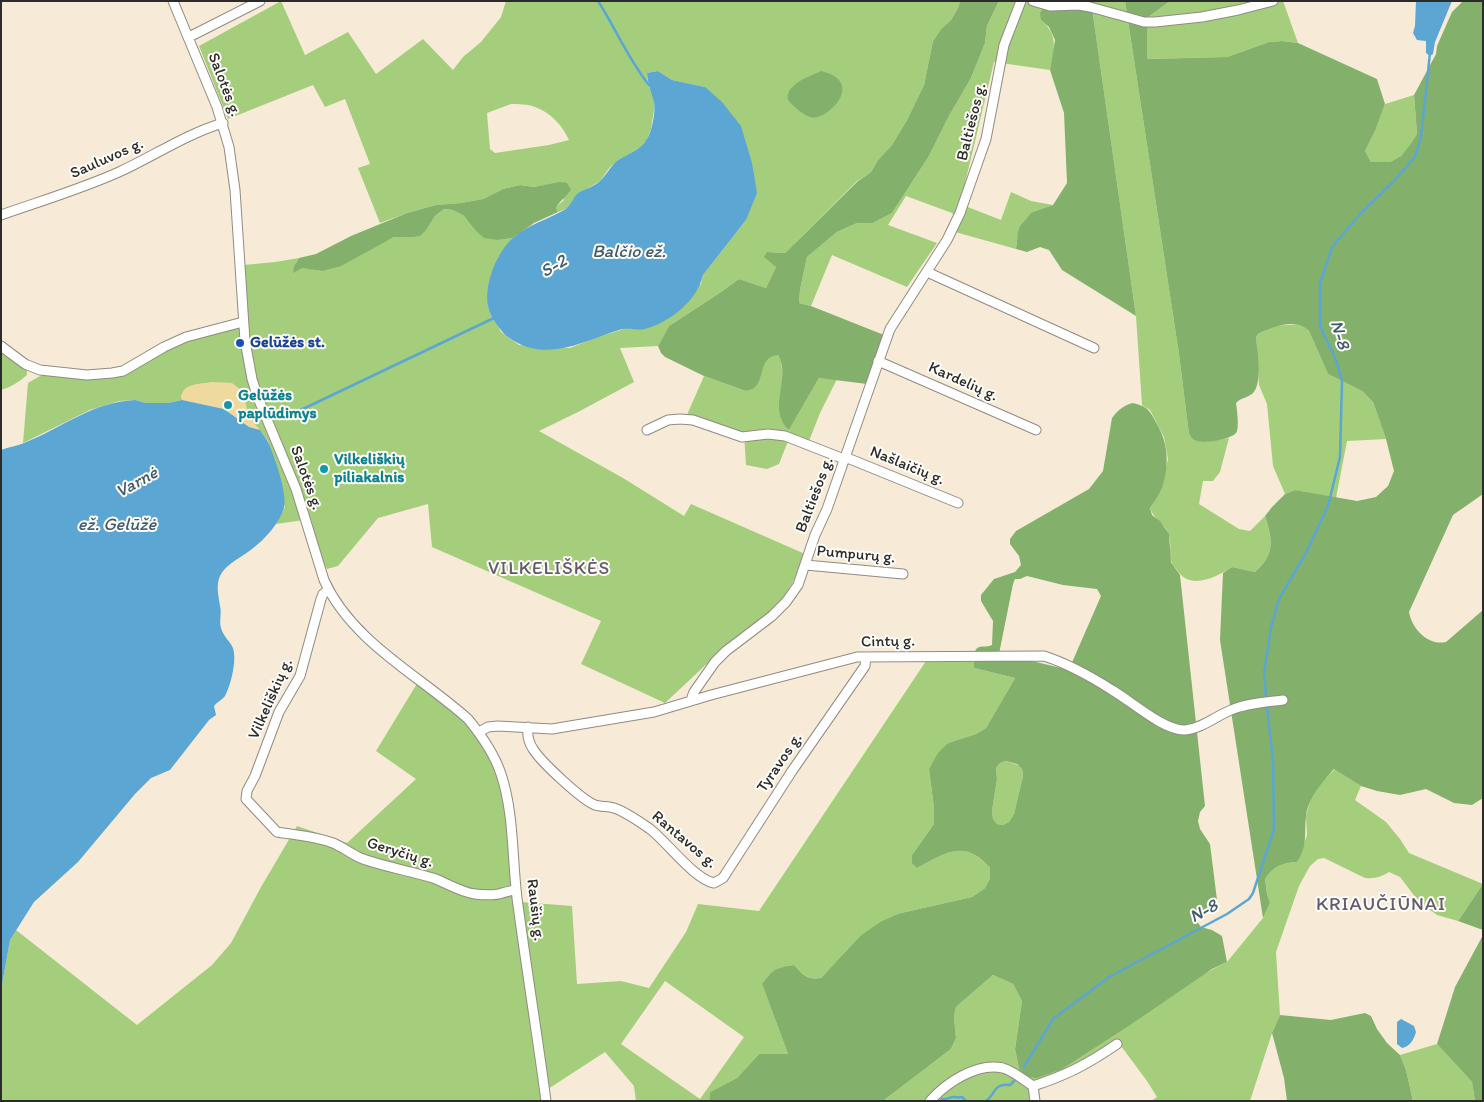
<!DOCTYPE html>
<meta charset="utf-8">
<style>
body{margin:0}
#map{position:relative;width:1484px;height:1102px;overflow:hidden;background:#f7ebd8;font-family:Itim,sans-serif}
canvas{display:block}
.frame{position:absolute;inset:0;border:2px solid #2b2b2b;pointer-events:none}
</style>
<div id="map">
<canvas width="1484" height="1102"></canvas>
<div class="frame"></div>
</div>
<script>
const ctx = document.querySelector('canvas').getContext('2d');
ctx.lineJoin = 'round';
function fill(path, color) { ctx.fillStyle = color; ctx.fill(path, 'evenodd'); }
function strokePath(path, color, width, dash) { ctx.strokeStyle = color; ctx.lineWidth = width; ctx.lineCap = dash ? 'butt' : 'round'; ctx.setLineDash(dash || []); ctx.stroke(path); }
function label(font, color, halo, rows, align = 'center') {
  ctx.font = font + ' Itim,sans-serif'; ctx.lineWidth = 4; ctx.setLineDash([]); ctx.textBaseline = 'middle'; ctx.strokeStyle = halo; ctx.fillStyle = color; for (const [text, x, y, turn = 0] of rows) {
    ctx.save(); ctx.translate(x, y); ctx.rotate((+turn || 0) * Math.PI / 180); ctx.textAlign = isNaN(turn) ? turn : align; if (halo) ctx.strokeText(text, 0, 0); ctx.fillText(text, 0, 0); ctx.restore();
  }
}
fill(new Path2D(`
 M281 1 305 55 348 32 376 74 423 39 453 70 463 57 481 42 501 17 506 1H960L958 8 951 20 941 29 933 41 924 85 907 120 892 145 878 160 871 172 857 181 785 253 767 252 776 267 766 288 739 279 718 294 669 326 658 346 620 348 634 382 578 412 539 431 623 478 684 516 691 504 805 554 802 567 779 604 712 659 665 703 581 664 601 621 432 547 428 504 378 518 338 566 327 569 320 556 311 519 276 524 285 507 268 441 248 416 247 408 181 395 182 400 168 403H146L135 400 119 401 90 410 23 443 28 383 38 377 48 373 114 377 166 350 192 339 247 323 244 265 275 262 299 258 294 266 322 271 394 237H412L427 229 435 216 444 209 453 210 464 216 474 229 498 240 513 238 498 258 488 307 501 332 519 345 570 348 595 338 627 328 643 329 701 284 703 275 746 220 705 87 672 80 658 71 647 73 648 83 655 104 651 129 647 140 639 148 619 160 610 167 600 181 577 195 568 208 558 212 556 208 558 205 564 200 546 185 534 187 520 185 503 189 483 199 461 203 436 205 407 213 380 223 358 168 370 164 345 99 325 107 313 85 228 119 199 46ZM511 104C518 104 528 104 535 107 551 113 562 125 569 140L549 145 495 153 490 149 487 113Z
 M999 1H1049L1041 20C1059 35 1054 49 1050 70L994 62 960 204 1001 220 1011 192 1031 201 1053 205C1025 217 1020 217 1016 249L955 232 960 223 952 213 906 196 888 225 937 243 907 287 832 255 811 306 799 303 800 290 807 257 837 232 857 223H873L892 213 929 156 949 116 971 78 985 43 987 26Z
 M1091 1H1125L1179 354 1189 434C1198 447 1216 440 1229 438L1220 472 1213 481H1203L1199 504 1239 529 1250 531 1265 516C1273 541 1275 554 1255 572L1232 567C1217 577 1190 591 1177 570 1175 567 1172 564 1171 560 1169 552 1172 541 1168 533 1164 523 1153 518 1150 508L1161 490 1168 459 1164 437 1150 410 1142 405 1136 316Z
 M1170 1H1283L1298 43 1282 41 1269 42 1227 57 1146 59 1147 18Z
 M1414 95 1417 134 1410 146 1401 156 1390 162H1371L1365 151 1376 129 1385 104Z
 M1300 324 1306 327 1309 331 1328 374 1362 391 1373 402 1386 439 1347 441 1336 498 1295 490 1285 494 1273 466 1267 404 1259 385 1256 337 1258 334 1273 326Z
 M1 351 25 368 27 371V375C19 382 11 387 1 390Z
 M771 355H778L781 361 789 430 819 378 837 379 820 413 809 441 790 436 779 464 767 469 746 465 744 433 686 417 704 376 746 391C763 389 759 372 765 361 765 361 771 356 771 355Z
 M928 658 973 661 974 668 1015 678 986 728 976 734 948 743 929 769 934 808V824L912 855 917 868C945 853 965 838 990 868V878L985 888 972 897 901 913 860 936 821 978C807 980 803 974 794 965 776 968 772 970 762 984L788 1054H759L737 1078 710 1092 709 1101H636L634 1086 605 1052 548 1089 521 902 572 906 577 984 621 981 649 988 686 932 698 904 759 911ZM665 981 744 1037 700 1099 621 1044Z
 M418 682 455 711 475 731 492 759 500 785 506 818 515 911 541 1101H6L1 1099V991L10 940 16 930 137 1025 212 965 231 943 261 887 297 826 347 843 416 779 376 751Z
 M1006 761 1018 765 1022 769 1023 776 1014 814 1009 822 1003 825 997 824 993 819 992 811 997 779 996 768 1000 763Z
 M1335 769 1361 786 1355 800 1386 822 1400 839 1409 853 1483 884 1458 921 1437 915 1419 902 1400 877 1389 872C1381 877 1374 879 1365 878L1324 858 1318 859 1310 866 1299 886 1276 952 1280 1015 1272 1033 1250 1101H1151L1157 1097 1147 1081 1121 1046 1039 1090 1040 1101H883L951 1049 956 1038 954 1017 956 1007 993 975 1013 984 1022 1001 1015 1049 1019 1069 1227 962 1263 918 1270 903 1267 894 1265 879C1274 866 1282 863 1297 862L1307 835 1306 816 1311 798 1321 783Z
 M1437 1044 1472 1082 1475 1101H1413L1406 1070 1400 1055Z`), '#a4ce7b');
fill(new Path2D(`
 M960 1H999L987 26 985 43 971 78 949 116 929 156 892 213 873 223H857L837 232 807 257 800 290 799 303 811 306 884 335 867 384 819 378 789 430C766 409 792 379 778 355 754 357 769 389 746 391L704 376 665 357 661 353 658 346 669 326 718 294 739 279 766 288 776 267 764 257 767 252 785 253 858 181 871 172 878 160 892 145 907 120 924 85 933 41 941 29 951 20 958 8Z
 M1049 1H1091L1136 316 1062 270 1049 250 1040 247 1027 252 1016 249 1018 232 1020 226 1031 213 1053 205 1067 183 1064 113 1050 70 1055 40 1049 27 1041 20 1040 13Z
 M1125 1H1170L1147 18V59L1227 57 1269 42 1282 41 1298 43 1377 79 1385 104 1376 129 1365 151 1371 162H1390L1401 156 1410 145 1417 134 1414 95 1436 54 1437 46 1452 12 1463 1H1483V494L1453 515 1409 612C1412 629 1428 646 1446 642L1483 610V798L1472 805 1454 803 1426 789 1400 795 1377 791 1361 786 1334 769C1322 783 1309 796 1306 816 1304 834 1308 845 1297 862 1282 863 1274 866 1265 879L1267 894 1270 903 1263 918 1220 640 1223 573 1232 567 1255 572C1275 554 1273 541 1265 516L1272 507 1285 494 1295 490 1357 501 1376 497 1388 486 1394 471 1386 439 1373 402 1362 391 1328 374 1309 331C1297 317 1271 327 1258 334L1256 337C1257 351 1263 383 1253 393 1248 398 1242 397 1236 403 1237 410 1239 425 1237 431 1235 439 1205 444 1197 441 1193 440 1191 437 1189 434L1179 354Z
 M821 71C868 82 825 123 810 117 802 114 793 106 788 100 785 84 809 77 821 71Z
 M560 182 567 183 571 190C566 196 559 202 556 208L558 212 534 223 513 238 498 240 484 238 474 229 464 216 453 210 444 209 435 216 427 229 420 236 412 237H394L341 266 322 271 302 268 293 273 294 266 299 258 316 254 351 236 407 213 436 205 461 203 483 199 503 189 520 185 534 187Z
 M1132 403C1148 406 1150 411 1157 424 1169 445 1169 466 1162 488 1159 495 1154 502 1150 508L1152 515 1160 521 1169 534 1171 562 1180 575 1205 806 1200 812 1198 821 1200 829 1210 844 1217 900 1203 911 1196 920 1201 927 1212 930 1222 936 1227 962 1212 969 1130 1025 1062 1069 1037 1078 1027 1077 1019 1069 1015 1049 1022 1001 1013 984 993 975 956 1007 954 1017 956 1038 951 1049 883 1101H709L710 1092 737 1078 759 1054H788L762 984C773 969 775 968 794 965 803 974 806 980 821 978L860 936 882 921 901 913 972 897 985 888 990 878V868C965 838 945 853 917 868L912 863V855L934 824V808L929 769 938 753 948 743 976 734 986 728 1015 678 974 668C973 662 972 650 979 647 984 646 988 647 992 645L993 621 981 601V595L994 579 1015 572 1021 565 1019 556 1010 544V539L1016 531 1089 489 1103 471 1112 418C1118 410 1123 406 1132 403ZM1027 576 1063 585 1097 589 1101 596 1070 667 1065 669 1032 661H1001L999 654 1013 584 1015 579H1020ZM1006 761 1017 764 1022 769 1023 776 1014 814 1009 822 1003 825 997 824 993 819 992 811 997 779 996 768 1000 763Z
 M1483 884V930L1458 921Z
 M1483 935V1101H1475L1472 1082 1437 1044 1455 987Z
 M1365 1013 1371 1016 1377 1029 1387 1043 1400 1055 1406 1070 1413 1101H1287L1284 1078 1272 1033 1280 1015 1331 1020Z`), '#83b16b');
fill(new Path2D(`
 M213 382 232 383 241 390 245 399 248 416 260 430 249 427 224 409 182 400C179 383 200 384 213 382Z`), '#eeda9e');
fill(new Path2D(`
 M1416 1H1452L1435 42 1433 54 1430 56 1426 53V41L1417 40 1413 33 1415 26Z
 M658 71 672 80 705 87 722 102 741 126 752 163 757 193 746 220 703 275C697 301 670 322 645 329 637 331 630 327 619 330 581 342 545 364 508 337 501 332 490 316 488 306 484 284 497 252 513 238 529 224 549 219 566 209 571 205 573 198 577 194 584 189 594 187 600 181 607 174 610 167 617 161 627 154 641 150 647 139 652 132 656 110 654 102 651 92 648 84 647 73Z
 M135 400 146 403H168L182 400 224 409 249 427 260 430C262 434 266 438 268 442 274 455 288 495 284 508 279 524 265 539 252 549 240 559 221 565 218 583 217 590 219 599 220 606 222 613 219 621 221 628 223 636 230 641 233 648 237 660 231 685 225 696 222 700 217 702 214 706L216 715 209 720 170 770 151 778 135 794 78 862 34 902 10 940 1 991V450C9 447 17 446 24 443 62 428 92 402 135 400Z
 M1401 1019 1414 1026 1416 1032C1414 1039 1410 1047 1402 1048L1397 1044V1022Z`), '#5ba6d3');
strokePath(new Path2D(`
 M598 1C616 29 628 59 649 85
 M284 418 496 317
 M1266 696 1264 673 1271 628 1279 599 1306 553 1328 506 1340 457 1342 381 1336 360 1320 326V283L1332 247 1362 212 1394 181 1415 157 1421 137 1430 53
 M1024 1067 1053 1019 1109 977 1227 914 1249 899 1253 893 1274 829 1273 760 1267 708
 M941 1101 942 1099C946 1100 950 1097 954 1097 957 1097 958 1098 962 1097L966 1101
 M986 1101C996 1094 993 1083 1010 1085L1014 1081`), '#5ba6d3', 2.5);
const minor = new Path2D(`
 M173 1 217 107 229 147 235 190 245 341 252 379 258 398 296 489 324 580C352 642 419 675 468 719 482 736 494 753 501 774 514 813 512 857 517 898 526 966 537 1033 546 1101
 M1033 1 1050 6 1079 5 1090 7 1130 18 1144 22H1155L1202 17 1238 10 1273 1
 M189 37 260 1
 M1 215C41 201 81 189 119 172 154 156 186 134 223 123
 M927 272 1094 348
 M1 346 25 364 40 370 87 375 112 373 123 371 164 347 186 337 243 322
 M878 361 1036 430
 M647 430 668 420 680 419 693 420 742 437 768 434 785 436 844 459
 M845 457 958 503
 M806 565 903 574
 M328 590 323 594 321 599 300 676 279 712 255 776 247 791 246 799 277 832C295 835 315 836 333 843 343 847 352 855 363 859 386 867 410 871 433 878 447 883 460 892 475 894 484 895 494 896 502 893 507 892 511 890 516 890
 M692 700V697L694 692 715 662 726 651 772 616 786 602 798 585 815 535 827 509 890 329 947 240 960 213 986 139 1004 45 1021 1
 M528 727C527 735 529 743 533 749 541 762 582 800 595 805 601 807 608 806 614 808 626 812 640 822 650 829 667 842 694 879 714 883L723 878 792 771 865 666 866 657
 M479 732 488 727 498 726 552 729 654 712 711 695 857 657 1044 656C1069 664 1090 676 1112 690 1131 701 1164 731 1185 730 1201 729 1216 716 1231 710 1247 703 1266 702 1283 700
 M1033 1086C1067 1075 1088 1064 1117 1044
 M1033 1086 1035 1101
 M930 1101C946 1083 977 1062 1003 1068 1013 1071 1024 1080 1033 1086`);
strokePath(minor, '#918b82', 11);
strokePath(minor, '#fff', 9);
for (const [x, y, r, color] of [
 [240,343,5,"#1a4fb4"],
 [228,405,5,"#0f9aa8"],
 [324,469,5,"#0f9aa8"]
]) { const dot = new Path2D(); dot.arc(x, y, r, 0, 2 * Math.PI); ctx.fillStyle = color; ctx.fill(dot); strokePath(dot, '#fdfcf7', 2); }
label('16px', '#2b2b2b', '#fdfcf7', [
 ["Salotės g.",224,85,69],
 ["Baltiešos g.",972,122,-76],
 ["Sauluvos g.",107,159,-24],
 ["Kardelių g.",963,382,24],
 ["Našlaičių g.",907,466,22],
 ["Salotės g.",306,478,70],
 ["Baltiešos g.",815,495,-69],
 ["Pumpurų g.",856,555,5],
 ["Cintų g.",888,642,-1],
 ["Vilkeliškių g.",271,699,-66],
 ["Tyravos g.",780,763,-56],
 ["Rantavos g.",684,840,40],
 ["Geryčių g.",400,853,17],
 ["Raušių g.",535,910,83]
]);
label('bold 16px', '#164399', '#fdfcf7', [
 ["Gelūžės st.",250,343]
], 'left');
label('bold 16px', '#0d838f', '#fdfcf7', [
 ["Gelūžės",238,396],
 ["paplūdimys",238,414],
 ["Vilkeliškių",334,460],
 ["piliakalnis",334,478]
], 'left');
label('italic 18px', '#3e5c6e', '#fdfcf7', [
 ["Balčio ež.",629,252],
 ["S-2",554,267,-31],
 ["N-8",1339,335,73],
 ["Varnė",137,483,-29],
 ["ež. Gelūžė",117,525],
 ["N-8",1204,912,-29]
]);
ctx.letterSpacing = '1px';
label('19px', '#635a6e', '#fdfcf7', [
 ["VILKELIŠKĖS",549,569],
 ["KRIAUČIŪNAI",1381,905]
]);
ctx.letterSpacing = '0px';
</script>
